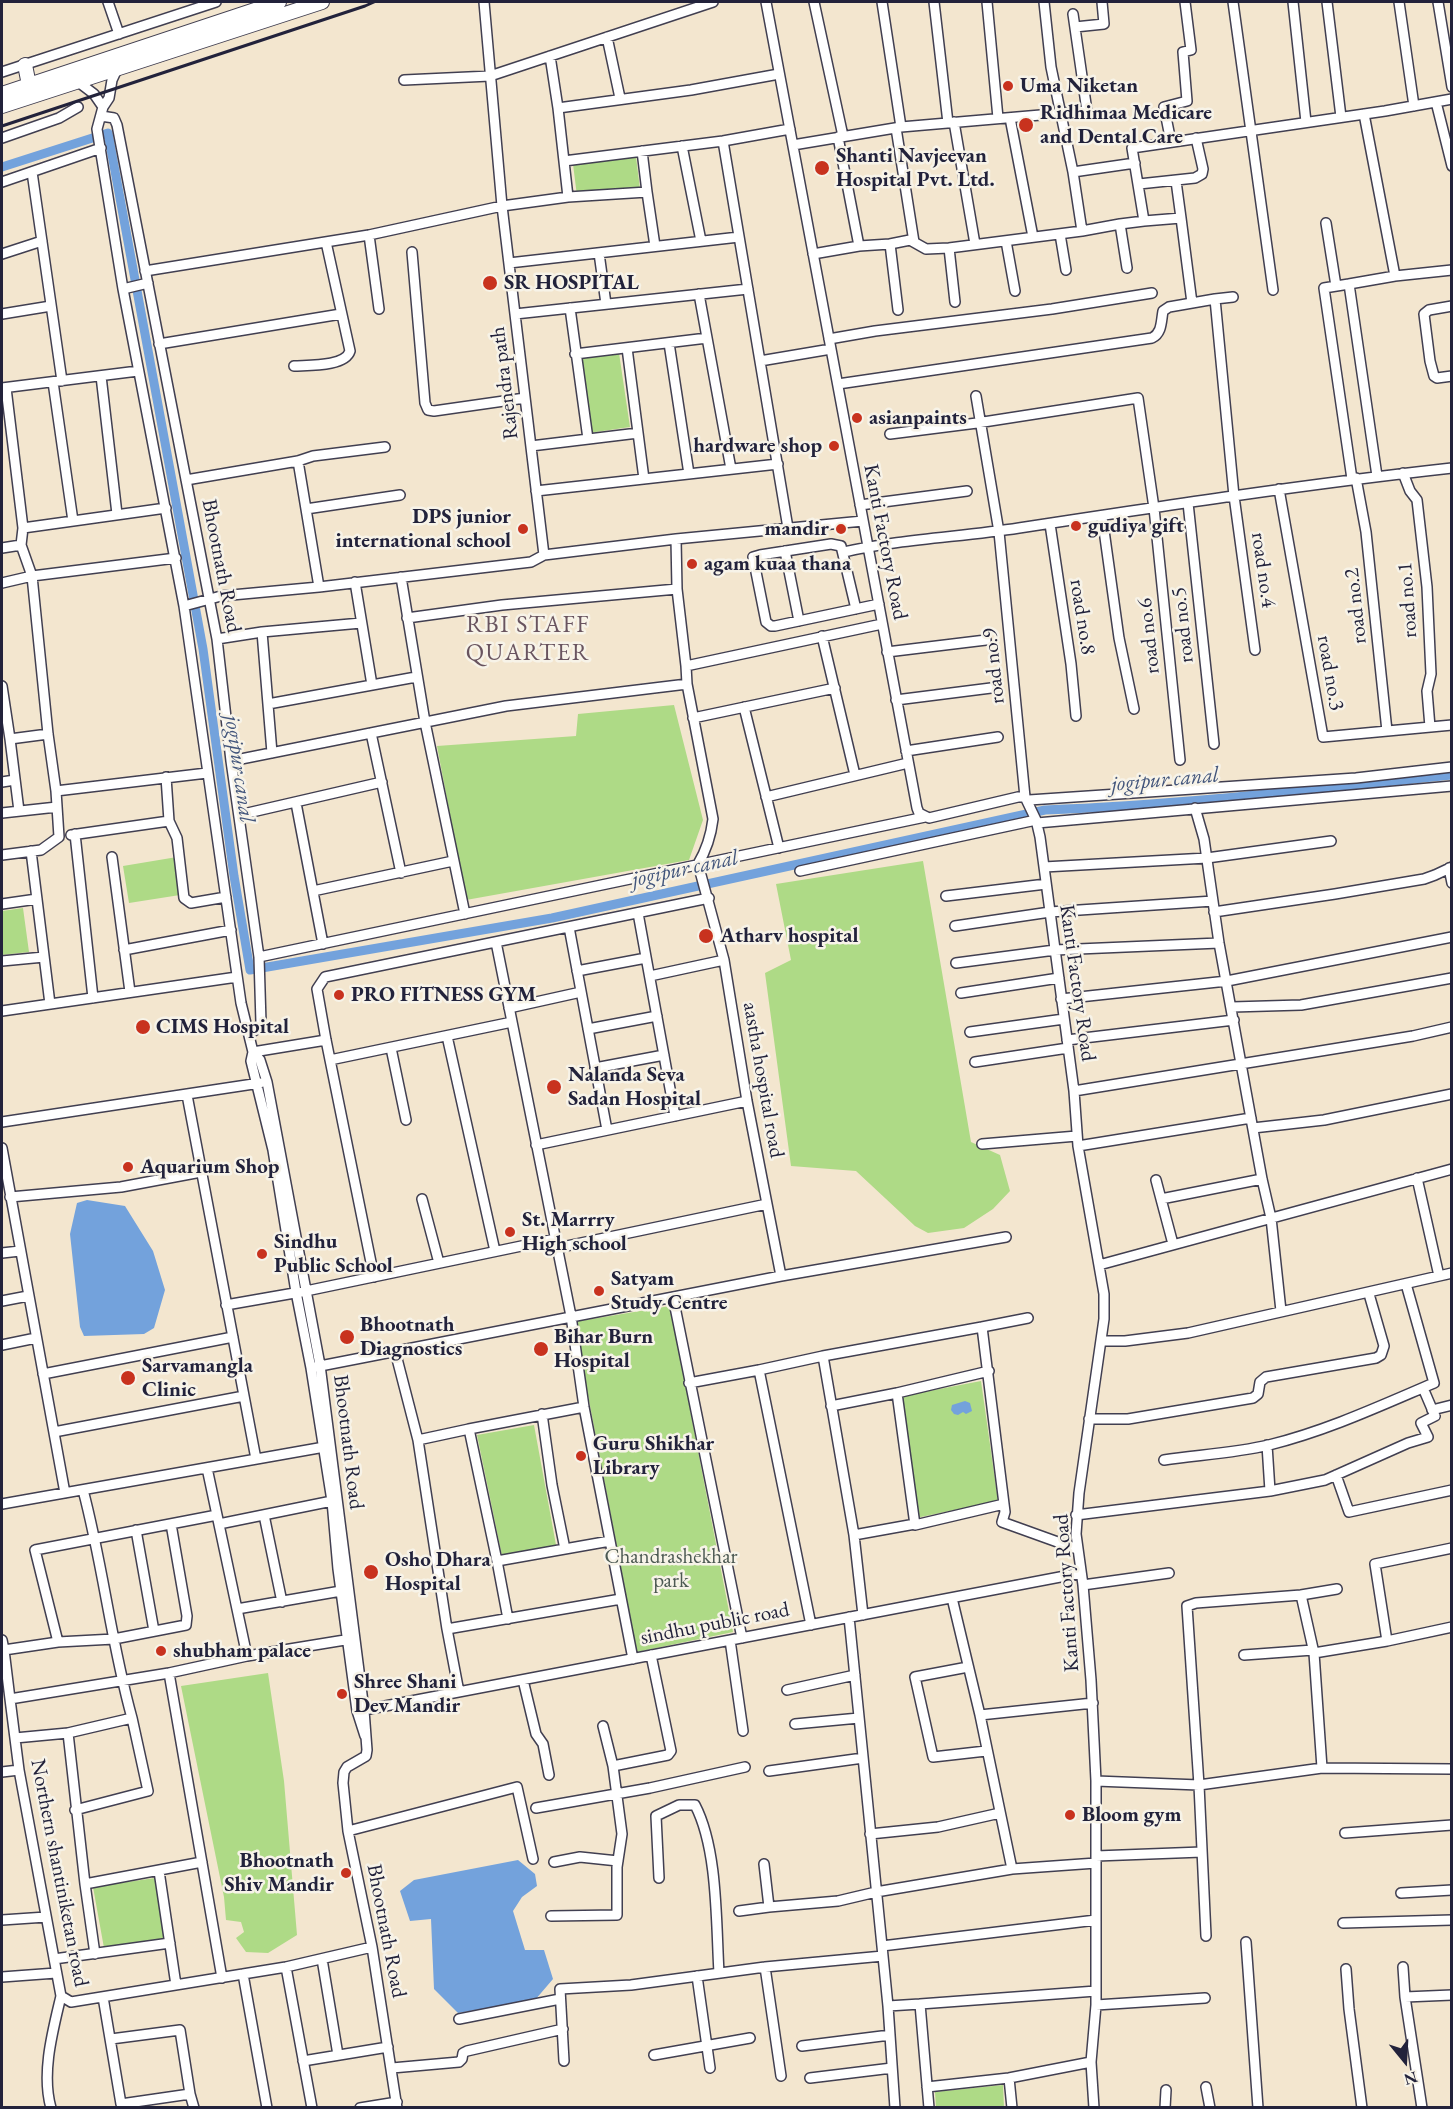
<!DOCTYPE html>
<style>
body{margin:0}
#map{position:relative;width:1453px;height:2109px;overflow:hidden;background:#f3e6cf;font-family:"EB Garamond",serif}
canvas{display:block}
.frame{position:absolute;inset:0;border:3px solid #22223b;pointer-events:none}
.north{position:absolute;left:1375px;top:2031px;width:60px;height:60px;-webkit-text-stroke:4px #f7f3e8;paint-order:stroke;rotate:162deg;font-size:16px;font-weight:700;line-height:24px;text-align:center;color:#22223b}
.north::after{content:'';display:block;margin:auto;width:21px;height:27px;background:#22223b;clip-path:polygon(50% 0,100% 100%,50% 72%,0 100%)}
</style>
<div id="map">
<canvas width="1453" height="2109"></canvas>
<div class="frame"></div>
<div class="north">N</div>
</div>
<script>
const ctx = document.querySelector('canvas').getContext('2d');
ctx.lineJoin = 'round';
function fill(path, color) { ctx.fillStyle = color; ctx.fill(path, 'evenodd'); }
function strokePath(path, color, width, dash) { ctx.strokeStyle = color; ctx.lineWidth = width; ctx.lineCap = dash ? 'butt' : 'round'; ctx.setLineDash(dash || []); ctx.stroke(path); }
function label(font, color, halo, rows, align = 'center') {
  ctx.font = font + ' "EB Garamond",serif'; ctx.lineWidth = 5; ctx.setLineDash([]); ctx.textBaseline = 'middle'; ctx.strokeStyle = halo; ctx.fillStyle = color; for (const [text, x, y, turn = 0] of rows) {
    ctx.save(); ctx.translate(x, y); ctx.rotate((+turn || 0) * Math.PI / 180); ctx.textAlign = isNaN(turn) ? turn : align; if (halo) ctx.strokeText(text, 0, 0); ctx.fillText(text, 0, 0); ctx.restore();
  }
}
fill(new Path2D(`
 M636 157 640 189 577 196 573 164Z
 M619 353 630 427 589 433 578 359Z
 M674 705 703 820 689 860 466 900 437 746 576 736 578 714Z
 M177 857 180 895 129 903 123 866Z
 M923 861 971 1142 1000 1155 1010 1191 993 1209 964 1228 928 1233 915 1226 856 1171 791 1166 765 973 791 960 776 884Z
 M23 908 29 952 2 955V911Z
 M670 1306 733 1632 637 1652 574 1322Z
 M981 1381 998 1501 916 1518 898 1397Z
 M534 1425 556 1545 502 1556 477 1435Z
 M268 1673 284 1781 297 1935 268 1953 246 1952 236 1938 244 1932 241 1922 226 1920 224 1897 181 1686Z
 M155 1878 164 1940 104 1948 93 1887Z
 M1003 2085 1004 2107H936L935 2092Z`), '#aeda86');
fill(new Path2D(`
 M87 1200 125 1206 153 1251 165 1290 154 1328 144 1334 84 1336 80 1327 70 1234 77 1203Z
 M965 1401 970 1403 972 1411 966 1414 963 1412 958 1415 954 1414 951 1410 952 1405Z
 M518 1860 535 1874 537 1886 522 1897 513 1911 525 1950H544L553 1979 535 2000 458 2013 434 1989 431 1919 410 1921 400 1891 414 1880Z`), '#73a2dc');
strokePath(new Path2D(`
 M2 167 108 133 203 649 234 876 250 970 552 918 1045 810C1181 805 1316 789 1452 775`), '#73a2dc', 9);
const minor = new Path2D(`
 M108 2 119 34
 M484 2 502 206 544 555
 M766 2 917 808 919 813 929 818 1018 797H1025L1036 820 1040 837 1074 1091 1078 1146 1104 1294V1319L1079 1493 1076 1534 1083 1585 1091 1680 1096 1781V2005L1091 2062 1094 2108
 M814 2 843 136
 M882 2 901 127
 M934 2 948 123
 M987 2 998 118
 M1044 2 1051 67 1073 172 1082 231
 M1233 2 1273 290
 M1293 2 1306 122
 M1327 2 1341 117
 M1399 2 1414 106
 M1438 2 1452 87
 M1075 27 1104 24 1102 2
 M607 37 620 98
 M550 56 558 108 568 197
 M118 67 112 80 109 98 103 107 97 129 123 289 184 606 241 1003 253 1052 251 1061 273 1150 296 1292 311 1368 332 1501 338 1569 357 1711 365 1736
 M2 72 216 2
 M404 80 490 76 713 2
 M77 81 94 94 103 107
 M1436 102 1452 166
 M558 108 691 90 779 74
 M1364 114 1395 276 1452 270
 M101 116 114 118 117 125 217 639 231 761 259 957 261 1023 257 1029 249 1034
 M1010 118 1033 237
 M954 122 975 244
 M896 128 914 242
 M838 137 859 246
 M2 138 59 118 78 107
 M723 141 788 528
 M1171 142 1164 107 1187 101 1183 52 1191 50 1185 2
 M793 145 901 127 1087 111 1073 14
 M682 146 701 241
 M642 151 647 192
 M564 161 723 141 790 129
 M32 172 62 381
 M1073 172 1135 163
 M1176 181 1181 218
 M2 182 101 148
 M1139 184 1195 178 1202 174 1203 169 1196 138
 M1326 223 1336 286
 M1120 224 1144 221
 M1060 234 1066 270
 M369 235 379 309
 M1006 241 1015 291
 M890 244 910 240 926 249 949 248 1082 231 1120 224 1127 268
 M949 248 955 302
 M412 252 425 403 428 410 434 411 525 398
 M599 253 606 304
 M2 254 42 241
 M813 254 859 246 890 244 898 310
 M509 263 739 237
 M145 271 369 235 502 206 568 197 647 192 655 246
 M1349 284 1324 288 1352 479
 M123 289 148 283
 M699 294 731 469
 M1233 297 1215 299 1234 496 1255 650
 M1192 303 1181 218 1144 221 1132 148 1385 111 1452 99
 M1452 306 1429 310 1424 314 1430 361 1434 376 1437 378 1452 376
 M570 308 588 439
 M2 314 51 306
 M515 314 748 289
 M829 339 875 331 1052 309 1152 293
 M669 343 689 474
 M159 344 341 314
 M627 348 644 479
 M575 354 707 338
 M760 361 831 349
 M294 366C308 365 345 367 350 351L326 242
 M101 376 117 514
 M53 382 73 521
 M838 384 1152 338C1162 333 1161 322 1163 311L1169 307 1215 299
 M2 388 138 371
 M976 396 999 532 1025 797
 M890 434 977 423 1138 398 1154 508 1180 760
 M531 446 638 433
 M298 461 319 587
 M1403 473 1410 491 1417 500 1427 587 1431 674 1427 691 1430 727
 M1377 476 1349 284 1395 276
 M1356 478 1366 532 1387 731
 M186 480 298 461 313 456 385 447
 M1279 489 1323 737 1452 725
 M536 491 778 464
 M1188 503 1214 744
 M860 505 967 491
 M306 509 400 495
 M1102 516 1119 638 1134 709
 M1050 524 1071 664 1076 716
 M23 528 166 508
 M676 539 677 589 686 666
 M2 548 21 545
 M785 551 799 621
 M844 552C901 539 961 537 1019 528 1163 506 1307 484 1452 468
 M401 577 425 722 465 914
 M355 582 372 685
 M2 583 32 576 21 545 23 528 6 388
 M184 606 221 596 319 587 531 562 544 555 676 539 863 521
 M856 609 841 546 831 544 760 555 753 557 766 622 771 626H775L879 604
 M407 618 502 605 677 589
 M262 632 272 753
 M822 636 855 775
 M217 639 262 632 361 623
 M887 652 986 640
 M2 686 10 739 19 811
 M896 700 991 688
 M268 704 416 677
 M744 707 779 848
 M693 718 835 688
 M371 733 401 873
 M10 739 48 734
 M906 751 998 737
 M231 761 506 706 687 684
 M166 777 169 821 177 838 184 898 191 903 226 897
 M2 782 15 780
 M56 791 48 734 32 576 176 558
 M766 797 908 763
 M1029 800 1356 778 1452 767
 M296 803 323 944
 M1195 808 1204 839 1219 943 1262 1179 1271 1218 1281 1311
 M2 813 57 807
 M239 815 382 782
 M1037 823 1452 786
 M75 834 93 998
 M71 835 169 821
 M31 851 50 1004
 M2 855 41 850 59 837 56 791 207 773
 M112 857 130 992
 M1044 867 1207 858 1331 841
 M1449 868 1452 883
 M800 871 1036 820
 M313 891 453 861
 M946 896 1046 884
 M2 904 37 899
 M1214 912 1335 894 1424 879 1435 875 1452 867
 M638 913 675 1116
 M955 926 1050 912 1213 901
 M569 927 607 1130
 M496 942 571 1316 584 1407 633 1659
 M124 950 231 930
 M259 957 925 817
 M2 961 44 957
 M956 963 1055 950 1219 943
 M577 971 646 958
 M650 976 724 960
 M961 993 1059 978
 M1061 999 1227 981 1452 937
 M1232 1007 1301 1005 1452 978
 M509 1008 581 992
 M2 1011 237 977
 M588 1029 657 1016
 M970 1032 1064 1019
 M447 1036 495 1251
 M1067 1040 1234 1020
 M391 1048 406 1120
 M253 1052 260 1060 267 1082 320 1365 364 1710 367 1750 366 1756 347 1767 344 1772 343 1783 348 1831 372 1947 397 2108
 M253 1052 326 1040
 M330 1060 512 1022
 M975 1062 1068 1048
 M595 1068 664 1055
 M1074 1091 1413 1036 1452 1027
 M187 1095 256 1459
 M2 1122 260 1083
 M1253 1128 1324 1120 1452 1094
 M982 1144 1077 1136
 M536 1145 747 1101
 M1078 1146 1251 1118
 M2 1148 65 1493
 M1417 1178 1439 1276 1452 1273
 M1156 1180 1161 1199
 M10 1197 121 1187 201 1172
 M422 1199 439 1263
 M1173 1244 1161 1199 1262 1179
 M557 1248 767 1204
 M2 1253 20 1251
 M1099 1265 1452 1169
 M781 1276 747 1101 724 960 698 864C707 849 711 836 713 819L687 684 686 666 882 624
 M374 1277 326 1040 317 989 325 977 709 898
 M673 1297 742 1638
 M2 1301 28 1296
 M226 1305 306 1291 555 1239
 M982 1327 1028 1318
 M1101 1341H1125L1188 1333 1439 1276
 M2 1345 36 1338
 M395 1351 418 1440 447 1629 459 1692
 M823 1356 982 1327 1005 1512 1002 1522 1077 1549
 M315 1367 781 1276 1006 1237
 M43 1374 233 1337
 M689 1383 759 1370
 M897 1393 989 1371
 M831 1406 897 1393 915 1525 1004 1504
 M584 1407 469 1429 497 1561 610 1541
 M1432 1410 1452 1405
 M542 1414 552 1485 565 1549
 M1089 1419H1128L1253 1398 1258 1394 1260 1382 1266 1377 1376 1358 1381 1355 1384 1346 1369 1294
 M54 1432 244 1396
 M418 1440 469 1429
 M1267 1445 1270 1491
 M1164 1460C1198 1455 1235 1453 1269 1445 1326 1431 1380 1406 1434 1383L1406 1284
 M207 1468 247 1656
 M1336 1475 1349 1512 1452 1490
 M83 1490C103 1565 111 1643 132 1718L68 1733 85 1884 202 1862
 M2 1504 330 1446
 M264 1515 282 1602
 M1076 1515 1270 1491 1325 1480 1408 1443 1428 1437 1421 1423 1435 1416 1423 1388
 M219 1524 332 1501
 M136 1530 154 1631
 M854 1535 915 1524
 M497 1561 508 1619
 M1083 1585 1169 1573
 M1301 1595 1314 1653
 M952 1598 980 1715 1012 1869
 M237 1609 341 1591
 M849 1617 888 2006 920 2004
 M811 1625 759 1370 823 1356 854 1535 863 1615
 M447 1629 621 1599
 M351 1639 247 1656 169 1673 10 1699 19 1770 61 1996 71 2002 286 1967 372 1947
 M2 1640 4 1650 58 1642 35 1550 217 1515
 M730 1640 743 1731
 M1387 1641 1375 1564 1452 1548
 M58 1642 114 1639 186 1625 187 1616 171 1524
 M4 1650 10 1699
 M1244 1655 1313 1650
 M968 1667 915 1677 933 1757 986 1751
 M169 1673 222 1978
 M523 1680 536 1734 543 1744 549 1775
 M787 1690 855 1675
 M359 1711 1081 1573
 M980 1715 1093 1703
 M795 1724 859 1718
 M15 1738 68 1733
 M613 1766 668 1755 671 1751 651 1655
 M1322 1768 1314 1653 1387 1641 1452 1627
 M769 1771 863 1758
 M2 1772 19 1770
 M1096 1781 1199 1785 1322 1768 1452 1769
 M536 1808 650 1788 745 1767
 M75 1810 148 1791 132 1718
 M348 1831 517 1787 533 1859
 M1345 1833 1452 1825
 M870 1834 938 1827 1000 1813
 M1096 1856 1202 1852
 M554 1862 580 1857 618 1861
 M764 1864 769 1907 838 1901 876 1892 1012 1869 1096 1863
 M159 1871 176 1985
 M659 1878 656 1816 679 1805H695C718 1849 716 1923 719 1973
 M85 1884 95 1954
 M1401 1893 1452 1890
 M739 1911 769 1907
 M551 1916 617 1915V1867L622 1834 613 1766 603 1726
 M2 1920 46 1917
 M1343 1923 1452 1920
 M1206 1936 1199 1785 1187 1606 1196 1603 1301 1595 1337 1589
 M1246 1942 1258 2108
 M882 1946 1096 1920
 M54 1959 170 1943
 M322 1959 338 2055
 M286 1967 312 2108
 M765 1967 781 2076
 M1403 1967 1405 1997 1422 2108
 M1346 1969 1349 2009 1362 2108
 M243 1974 267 2108
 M697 1976 710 2068
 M2 1977 56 1973
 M103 1997 121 2104 190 2094 194 2108
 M1405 1997 1452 1995
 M1096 2005 1205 1998
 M888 2006 895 2108
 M459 2019 560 1999
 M111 2039 180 2030 190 2094
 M802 2046 890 2035
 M654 2055 750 2038
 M303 2061 388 2047
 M564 2061 560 1989 631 1985 765 1967 883 1956
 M392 2068 459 2062 462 2059 463 2053 467 2051 563 2029
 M810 2078 892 2068
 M1009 2078 1012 2108
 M927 2087 1009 2078 1091 2062
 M1206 2087 1210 2108
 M51 2108C41 2073 53 2030 61 1996
 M360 2108 397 2102
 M929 2108 920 2004 1096 1991
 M1165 2108 1166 2090`);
const highway = new Path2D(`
 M25 65 29 85
 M2 94 279 2
 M2 106 322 2`);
strokePath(minor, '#413f51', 12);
strokePath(highway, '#413f51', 16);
strokePath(minor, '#fff', 9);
strokePath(highway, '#fff', 14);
strokePath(new Path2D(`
 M2 126 365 6 374 2`), '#22223b', 3);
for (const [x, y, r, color] of [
 [1008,86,6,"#c8321e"],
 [1026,125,8,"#c8321e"],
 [822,168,8,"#c8321e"],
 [490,283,8,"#c8321e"],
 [857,418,6,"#c8321e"],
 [834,446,6,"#c8321e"],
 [1076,526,6,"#c8321e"],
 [523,529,6,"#c8321e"],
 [841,529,6,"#c8321e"],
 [692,564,6,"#c8321e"],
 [706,936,8,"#c8321e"],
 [339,995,6,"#c8321e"],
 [143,1027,8,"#c8321e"],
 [554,1087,8,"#c8321e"],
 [128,1167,6,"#c8321e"],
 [510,1232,6,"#c8321e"],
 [262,1254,6,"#c8321e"],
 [599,1291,6,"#c8321e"],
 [347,1337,8,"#c8321e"],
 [541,1349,8,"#c8321e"],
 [128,1378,8,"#c8321e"],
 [581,1456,6,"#c8321e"],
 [371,1572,8,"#c8321e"],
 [161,1651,6,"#c8321e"],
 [342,1694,6,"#c8321e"],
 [1070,1815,6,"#c8321e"],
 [346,1873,6,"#c8321e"]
]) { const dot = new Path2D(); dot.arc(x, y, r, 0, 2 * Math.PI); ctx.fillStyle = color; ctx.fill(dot); strokePath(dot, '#f7f3e8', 2); }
label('bold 21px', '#22223b', '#f7f3e8', [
 ["Uma Niketan",1020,86],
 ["Ridhimaa Medicare",1040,113],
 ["and Dental Care",1040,137],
 ["Shanti Navjeevan",836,156],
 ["Hospital Pvt. Ltd.",836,180],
 ["SR HOSPITAL",504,283],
 ["asianpaints",869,418],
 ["hardware shop",822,446,"right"],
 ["DPS junior",511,517,"right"],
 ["international school",511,541,"right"],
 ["gudiya gift",1088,526],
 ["mandir",829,529,"right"],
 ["agam kuaa thana",704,564],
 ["Atharv hospital",720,936],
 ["PRO FITNESS GYM",351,995],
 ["CIMS Hospital",156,1027],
 ["Nalanda Seva",568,1075],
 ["Sadan Hospital",568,1099],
 ["Aquarium Shop",140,1167],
 ["St. Marrry",522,1220],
 ["High school",522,1244],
 ["Sindhu",274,1242],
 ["Public School",274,1266],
 ["Satyam",611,1279],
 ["Study Centre",611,1303],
 ["Bhootnath",360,1325],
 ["Diagnostics",360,1349],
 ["Bihar Burn",554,1337],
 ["Hospital",554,1361],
 ["Sarvamangla",142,1366],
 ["Clinic",142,1390],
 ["Guru Shikhar",593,1444],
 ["Library",593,1468],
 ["Osho Dhara",385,1560],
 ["Hospital",385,1584],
 ["shubham palace",173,1651],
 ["Shree Shani",354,1682],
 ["Dev Mandir",354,1706],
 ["Bloom gym",1082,1815],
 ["Bhootnath",334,1861,"right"],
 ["Shiv Mandir",334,1885,"right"]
], 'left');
label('21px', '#22223b', '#f7f3e8', [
 ["Rajendra path",505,383,-97],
 ["Kanti Factory Road",885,542,79],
 ["Bhootnath Road",221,566,79],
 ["road no.4",1263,570,82],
 ["road no.1",1408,600,-94],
 ["road no.2",1356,606,-96],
 ["road no.8",1082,617,81],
 ["road no.5",1183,625,-96],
 ["road no.6",1149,636,-96],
 ["road no.9",994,666,-96],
 ["road no.3",1330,673,80],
 ["Kanti Factory Road",1077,983,82],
 ["aastha hospital road",763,1080,80],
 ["Bhootnath Road",348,1442,83],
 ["Kanti Factory Road",1067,1593,-94],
 ["sindhu public road",715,1624,-11],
 ["Northern shantiniketan road",59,1873,79],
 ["Bhootnath Road",386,1931,79]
]);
label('21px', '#4c5952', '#f7f3e8', [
 ["Chandrashekhar",671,1557],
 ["park",671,1581]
]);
label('italic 22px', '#42557b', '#f7f3e8', [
 ["jogipur canal",239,769,82],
 ["jogipur canal",1165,780,-5],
 ["jogipur canal",685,869,-12]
]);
ctx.letterSpacing = '1.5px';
label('24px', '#69545f', '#f7f3e8', [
 ["RBI STAFF",528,625],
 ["QUARTER",528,653]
]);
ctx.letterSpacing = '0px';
</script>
